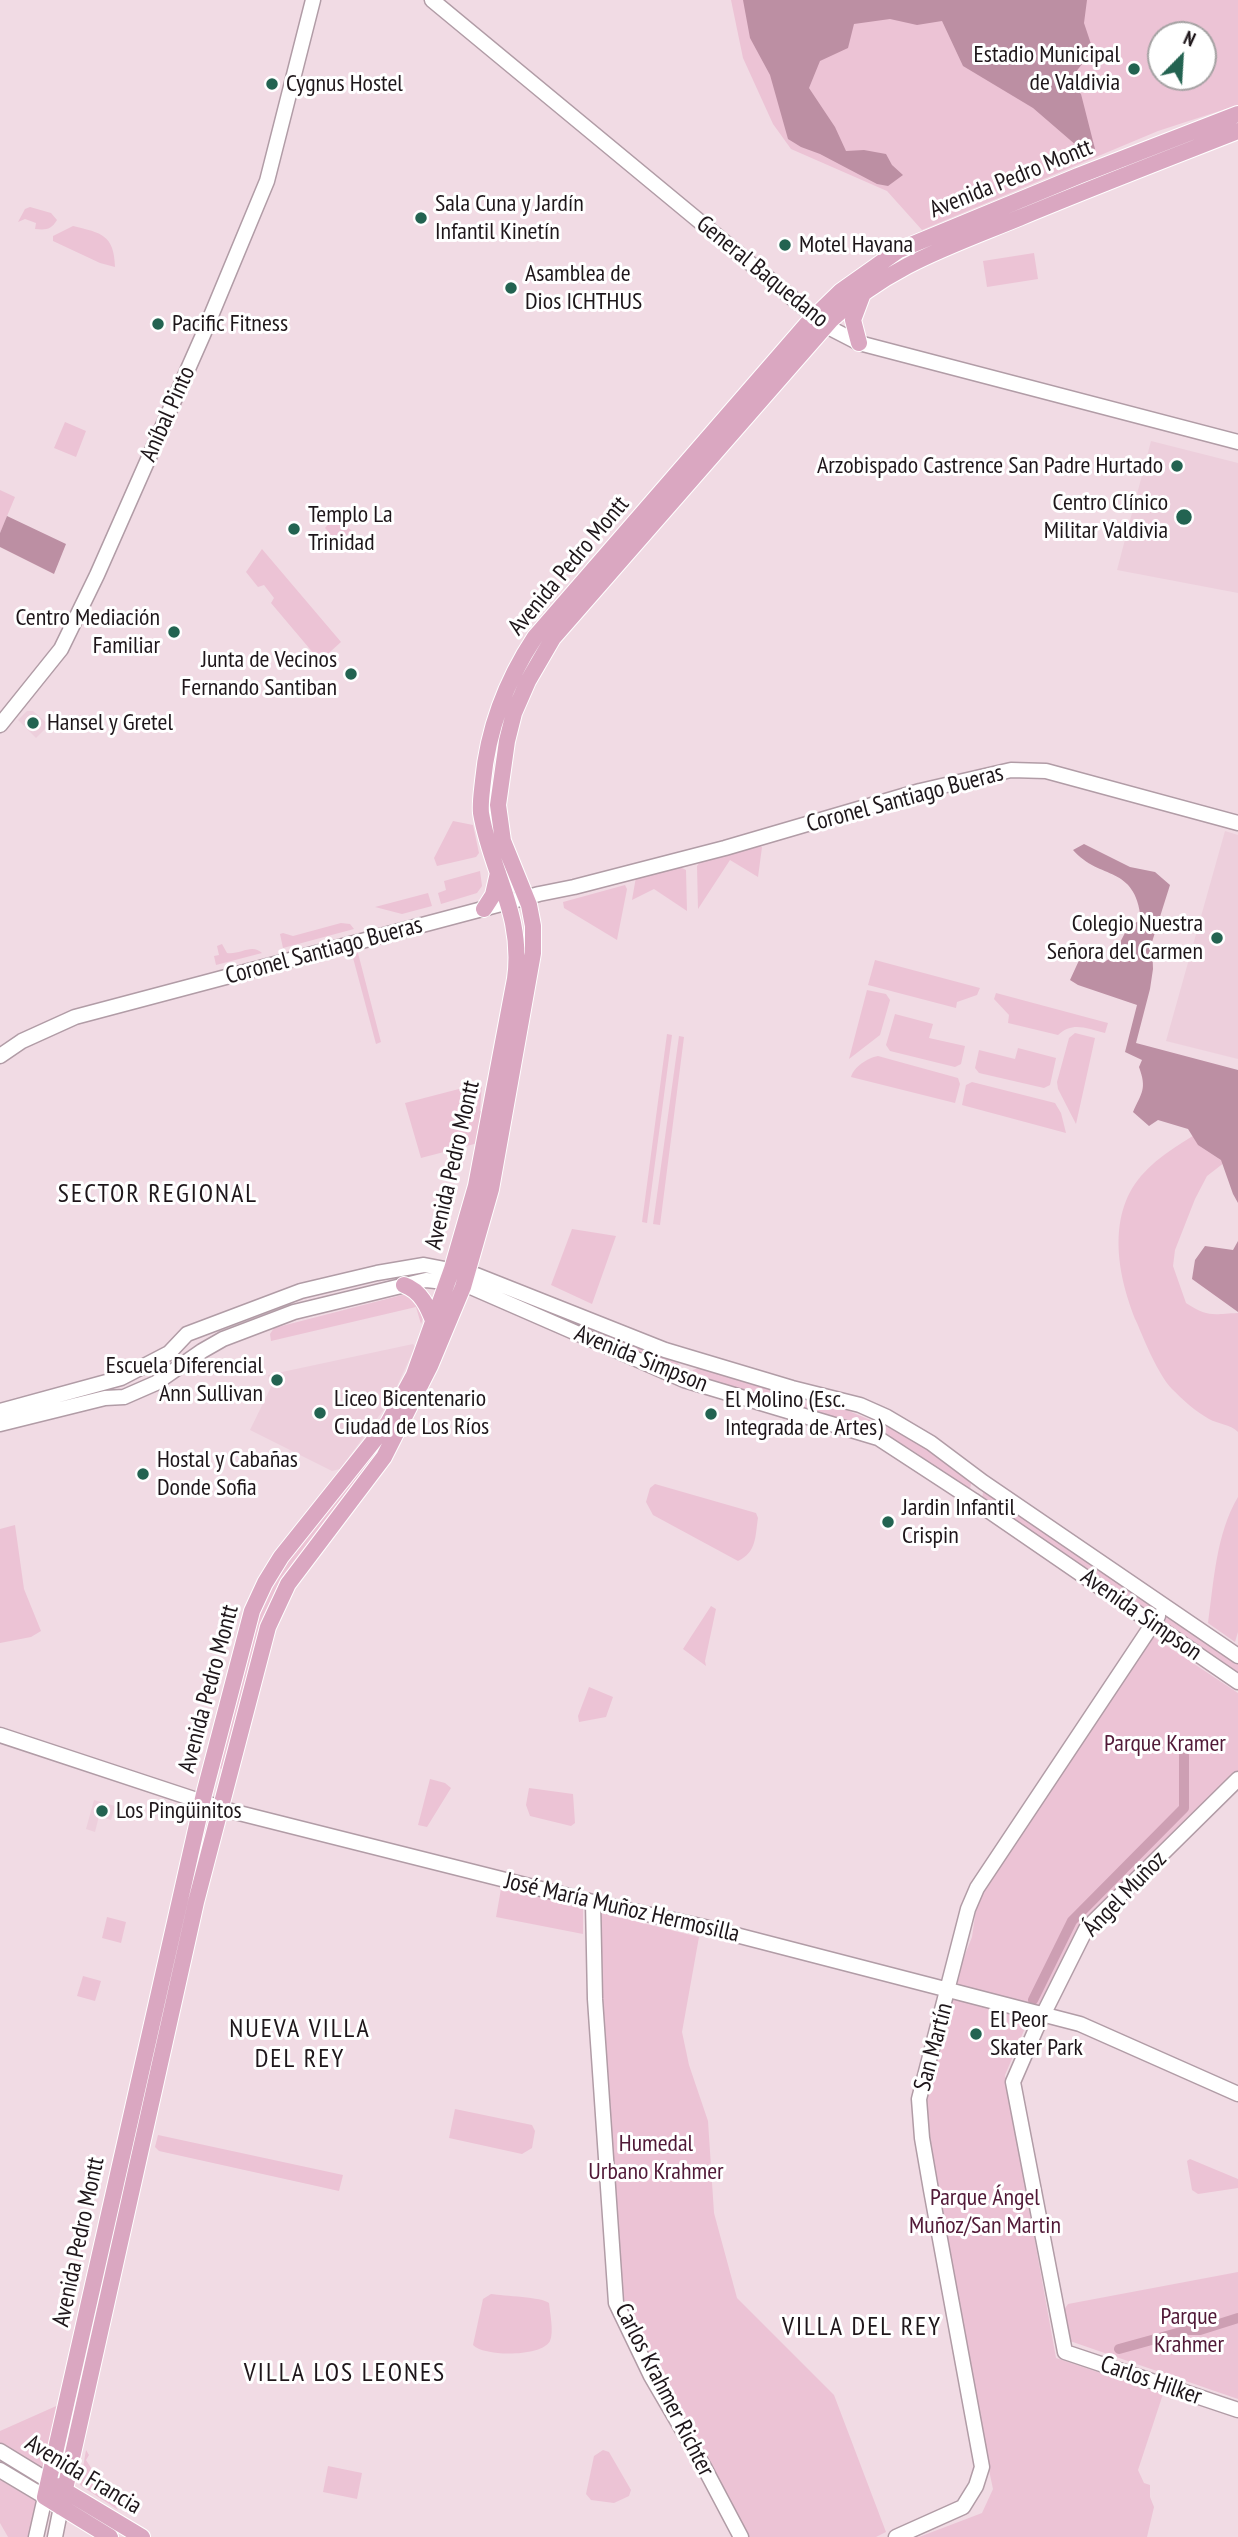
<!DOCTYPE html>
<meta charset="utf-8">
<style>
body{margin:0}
#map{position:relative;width:1238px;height:2537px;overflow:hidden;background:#f1dbe4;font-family:"PT Sans Narrow",sans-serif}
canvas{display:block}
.north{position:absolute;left:1147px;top:21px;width:70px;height:70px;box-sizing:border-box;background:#fff;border:2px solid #a5a2a3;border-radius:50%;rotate:24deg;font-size:19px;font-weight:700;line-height:28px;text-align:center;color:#1e161a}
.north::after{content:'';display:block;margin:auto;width:24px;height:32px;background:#236351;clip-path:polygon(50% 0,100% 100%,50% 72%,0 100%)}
</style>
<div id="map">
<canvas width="1238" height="2537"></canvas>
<div class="north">N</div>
</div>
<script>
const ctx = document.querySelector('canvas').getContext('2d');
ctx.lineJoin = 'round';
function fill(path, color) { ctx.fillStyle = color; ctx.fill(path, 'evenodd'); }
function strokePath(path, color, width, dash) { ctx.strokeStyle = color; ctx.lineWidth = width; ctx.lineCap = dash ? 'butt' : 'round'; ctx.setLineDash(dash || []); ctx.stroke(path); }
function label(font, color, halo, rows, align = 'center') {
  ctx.font = font + ' "PT Sans Narrow",sans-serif'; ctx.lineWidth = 6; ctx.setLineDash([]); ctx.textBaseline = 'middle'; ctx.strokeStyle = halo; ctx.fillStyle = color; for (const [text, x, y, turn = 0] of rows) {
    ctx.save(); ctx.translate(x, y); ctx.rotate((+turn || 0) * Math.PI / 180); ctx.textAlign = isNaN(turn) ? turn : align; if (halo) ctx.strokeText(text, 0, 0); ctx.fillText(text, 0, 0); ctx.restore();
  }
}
fill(new Path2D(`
 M1151 441 1238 463V593L1117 570Z
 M27 711H33L49 725 36 738 18 720Z
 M1225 831 1238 835V1059L1166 1041Z
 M413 1344 415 1347 390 1401 340 1469 332 1471 250 1430 271 1387 268 1375Z
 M94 1800 115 1806 111 1820 99 1816 95 1832 86 1829Z`), '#edcfdc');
fill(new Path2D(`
 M731 0H1238V105L1158 131 922 230 887 191 791 149 773 124 743 58ZM1161 35H1203V77H1161Z
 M30 207 51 213 57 220C51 230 46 230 35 229L36 223 25 219 18 222 25 209Z
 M73 226C102 233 114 235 115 267L100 263 53 241V236Z
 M1034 253 1038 279 987 287 983 261Z
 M65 422 86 431 76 457 54 448Z
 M0 490 15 497 0 533Z
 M335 516 352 531 337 550 331 546 335 539 325 528Z
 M262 549 341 642 320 661 271 603 274 598 264 585 258 587 246 572Z
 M453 821 473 825 479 853 476 857 437 866 434 858Z
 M759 846 762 847 758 877 730 860 698 909 697 866 700 862Z
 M680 867 686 870 687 911 654 889 632 900 636 877Z
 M480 871 482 886 477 893 441 904 438 893 446 890 444 881Z
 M625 885 627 889 617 940 564 908 563 902Z
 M428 893 432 906 402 914 375 907Z
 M341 923 350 924 354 929 283 948 280 934 283 933 293 936Z
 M222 944 227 953C240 955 252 943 262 953L216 965 214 956 219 955 217 946Z
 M358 953 381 1042 376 1044 352 954Z
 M875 960 980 988 977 995 957 1002 956 1008 868 985Z
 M867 990 886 994 890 1000 880 1035 849 1059Z
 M996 993 1108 1023 1105 1033C1087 1029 1073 1021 1058 1035L1008 1023 1009 1015 994 999Z
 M895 1014 933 1024 929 1038 965 1046 961 1064 955 1067 890 1051 886 1045Z
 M1075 1033 1095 1038 1076 1124 1058 1089 1057 1082 1069 1038Z
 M667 1034 672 1035 647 1223 642 1222Z
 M679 1036 684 1037 660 1225 653 1224Z
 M1018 1048 1056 1058 1050 1085 1044 1088 979 1073 975 1068 979 1050 1015 1059Z
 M878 1056 958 1078 960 1084 955 1103 851 1077C854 1067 867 1058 878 1056Z
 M972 1082 1055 1103 1061 1113 1066 1133 962 1105 966 1085Z
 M482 1083 480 1111 484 1112 478 1143 421 1158 405 1103Z
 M1210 1126 1238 1152 1207 1176 1195 1199 1175 1250 1173 1266 1186 1303C1208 1318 1214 1314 1238 1313V1432C1230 1424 1218 1424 1209 1419 1195 1411 1183 1400 1172 1389 1158 1374 1145 1342 1137 1323 1118 1278 1106 1217 1141 1176 1159 1155 1186 1140 1210 1126Z
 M572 1229 616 1236 592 1304 551 1285Z
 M410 1293 426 1310 421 1324 416 1307 271 1341 270 1334 274 1328Z
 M555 1314 678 1363 680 1366 678 1371 552 1315Z
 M698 1368 780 1393 782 1397 781 1402 690 1378 693 1370Z
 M800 1397 844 1409 904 1434 972 1480 970 1489 967 1490C938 1469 909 1445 876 1430 852 1419 824 1415 798 1409L795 1401Z
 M374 1453 379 1456 275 1592 256 1646 222 1769 219 1768 255 1624 269 1586Z
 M655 1484 756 1513 758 1518C755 1536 757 1552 738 1561L653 1515 646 1502 650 1488Z
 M987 1490 1159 1608 1153 1616 982 1499 983 1492Z
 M1238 1497V1632L1235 1642 1208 1623C1214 1581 1216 1534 1238 1497Z
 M15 1525 24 1589 41 1631 31 1637 0 1643V1529Z
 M711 1606 716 1609 705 1661 706 1666 683 1649Z
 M1169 1615 1238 1661V1674L1164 1624 1166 1616Z
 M1152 1636 1238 1693V1773L1081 1928 1043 2004 1038 2008 1034 2007 1005 2075 1056 2358 1163 2394 1138 2470 1144 2483 1150 2485V2497L1154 2507 1147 2537H919L982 2513 993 2489 964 2353 924 2105 949 2002H952L962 1962 972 1937 976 1909 990 1877 994 1876Z
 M589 1687 613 1697 606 1717 579 1722 578 1716Z
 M430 1779 445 1783 451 1788 427 1827 418 1825Z
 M529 1788 573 1794 575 1823 571 1826 530 1816 526 1805Z
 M506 1886 577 1903 583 1907V1934L496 1917 501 1889Z
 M600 1910 622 1918 699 1937 682 2032 689 2065 708 2121 714 2213 737 2298 834 2395 886 2532 876 2537H745L655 2372 620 2300 610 2103 602 2070Z
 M107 1917 126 1922 121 1943 102 1938Z
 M83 1976 101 1981 95 2001 77 1996Z
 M455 2109 532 2125 535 2131 532 2148 522 2154 449 2138Z
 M158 2135 343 2175 339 2191 159 2151 155 2147Z
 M1190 2159 1238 2179V2188L1198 2194 1192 2190 1187 2161Z
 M1238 2272V2399L1067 2340 1063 2311 1068 2304Z
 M491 2294C504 2296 542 2297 549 2303 550 2313 554 2332 550 2341 542 2357 484 2357 473 2345L483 2299Z
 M63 2403 46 2468 36 2466 0 2445V2431Z
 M86 2450 89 2455 86 2460 118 2510 80 2485Z
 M603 2450 609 2452 631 2490 629 2496 614 2503 591 2500 586 2494 594 2456Z
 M328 2466 362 2473 357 2499 323 2492Z
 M0 2480 36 2501 28 2537H8L0 2523Z`), '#ecc3d5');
fill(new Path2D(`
 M743 0H1087L1084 23 1093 50 1068 82 1081 94 1095 149 1084 152 1033 108 963 66 942 21 917 25 890 19 854 24 848 48 820 61 809 88 835 127 846 151 864 150 886 154 892 165 903 175 888 186 877 184 820 154 801 147 788 139 770 75 750 38Z
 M7 516 66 544 54 574 0 547V533Z
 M1084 844 1130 867 1155 872 1170 885 1152 942 1153 969 1150 989 1136 1043 1238 1070V1203L1233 1194 1221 1160 1198 1145 1188 1129 1158 1120 1149 1126 1133 1112C1142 1092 1147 1089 1139 1067L1142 1060 1125 1052 1137 1005 1078 985 1070 980 1081 956 1103 963 1113 956 1127 929 1141 919C1135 864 1100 881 1073 850Z
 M1238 1241V1312L1192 1279 1195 1260 1205 1246 1233 1250Z`), '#bc8fa3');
strokePath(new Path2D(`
 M1033 2000 1072 1921 1184 1808V1755
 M1119 2349 1188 2330H1200L1238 2318`), '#cd9fb3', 10);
const secondary = new Path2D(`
 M432 0 826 326 859 343 1238 442
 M0 725 61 649 97 575 203 335 267 181 313 0
 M0 1056 22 1041 75 1017 539 894 574 887 725 848 920 791 1011 770 1046 771 1238 823
 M0 1411 121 1378 169 1353 187 1334 301 1291 377 1273 424 1265 476 1275 665 1350 792 1388 860 1405 887 1417 931 1443 983 1482 1238 1656
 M0 1424 105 1398 124 1397 156 1383 202 1351 223 1339 294 1312 426 1280 464 1284 684 1380 878 1438 973 1500 1238 1682
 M0 1735 227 1810 593 1902 709 1928 1080 2024 1238 2094
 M1238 1779 1086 1929 1036 2029 1013 2082 1065 2352 1238 2410
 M593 1902 595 1999 616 2303 651 2376 704 2467 741 2537
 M0 2451 49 2481
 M0 2470 45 2497 36 2537
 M55 2537 61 2507
 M896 2537 963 2507 976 2486 982 2467 931 2190 922 2138 919 2099 968 1909 977 1888 1158 1616`);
const primary = new Path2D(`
 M859 343 853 320 862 296
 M484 909 493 895 498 873
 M404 1285C421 1291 428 1307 434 1323
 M57 2486 142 2537
 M61 2507 196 1902 268 1627 288 1584 384 1457 430 1366 463 1287 491 1189 533 953V926L529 905 503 841 498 805 507 741 514 713 528 681 553 638 831 320C888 266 948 247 1019 218 1091 188 1164 160 1238 131
 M110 2537 45 2497 204 1794 252 1611 265 1583 281 1557 388 1423 414 1375 452 1269 476 1186 515 979C524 914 491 873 481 813 480 803 482 791 483 781 488 728 506 681 535 637L807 324 841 291 899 250 1078 176 1238 114`);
strokePath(secondary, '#b19ca6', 17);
strokePath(primary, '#fff', 18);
strokePath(secondary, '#fff', 14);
strokePath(primary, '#daa7c1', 16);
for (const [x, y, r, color] of [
 [1134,69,7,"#236351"],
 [272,84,7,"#236351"],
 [421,218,7,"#236351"],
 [785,245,7,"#236351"],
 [511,288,7,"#236351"],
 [158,324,7,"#236351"],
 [1177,466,7,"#236351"],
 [1184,517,9,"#236351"],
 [294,529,7,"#236351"],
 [174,632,7,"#236351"],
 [351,674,7,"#236351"],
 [33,723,7,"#236351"],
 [1217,938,7,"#236351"],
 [277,1380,7,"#236351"],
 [320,1413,7,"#236351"],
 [711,1414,7,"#236351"],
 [143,1474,7,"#236351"],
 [888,1522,7,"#236351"],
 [102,1811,7,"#236351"],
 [976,2034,7,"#236351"]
]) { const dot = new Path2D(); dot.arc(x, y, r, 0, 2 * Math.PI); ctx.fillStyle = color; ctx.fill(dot); strokePath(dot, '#fff', 2.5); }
label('24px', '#1e161a', '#fff', [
 ["Estadio Municipal",1120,55,"right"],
 ["de Valdivia",1120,83,"right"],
 ["Cygnus Hostel",286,84],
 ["Sala Cuna y Jardín",435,204],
 ["Infantil Kinetín",435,232],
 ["Motel Havana",799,245],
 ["Asamblea de",525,274],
 ["Dios ICHTHUS",525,302],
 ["Pacific Fitness",172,324],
 ["Arzobispado Castrence San Padre Hurtado",1163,466,"right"],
 ["Centro Clínico",1168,503,"right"],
 ["Militar Valdivia",1168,531,"right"],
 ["Templo La",308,515],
 ["Trinidad",308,543],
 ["Centro Mediación",160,618,"right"],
 ["Familiar",160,646,"right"],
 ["Junta de Vecinos",337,660,"right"],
 ["Fernando Santiban",337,688,"right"],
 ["Hansel y Gretel",47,723],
 ["Colegio Nuestra",1203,924,"right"],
 ["Señora del Carmen",1203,952,"right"],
 ["Escuela Diferencial",263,1366,"right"],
 ["Ann Sullivan",263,1394,"right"],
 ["Liceo Bicentenario",334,1399],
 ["Ciudad de Los Ríos",334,1427],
 ["El Molino (Esc.",725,1400],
 ["Integrada de Artes)",725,1428],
 ["Hostal y Cabañas",157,1460],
 ["Donde Sofia",157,1488],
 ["Jardin Infantil",902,1508],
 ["Crispin",902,1536],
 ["Los Pingüinitos",116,1811],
 ["El Peor",990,2020],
 ["Skater Park",990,2048]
], 'left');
label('24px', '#1e161a', '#fff', [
 ["Avenida Pedro Montt",1011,179,-22],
 ["General Baquedano",762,272,39],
 ["Aníbal Pinto",168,414,-66],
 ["Avenida Pedro Montt",569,566,-50],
 ["Coronel Santiago Bueras",905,799,-15],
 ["Coronel Santiago Bueras",324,951,-15],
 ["Avenida Pedro Montt",453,1165,-77],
 ["Avenida Simpson",641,1359,22],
 ["Avenida Simpson",1141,1615,35],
 ["Avenida Pedro Montt",209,1689,-75],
 ["Ángel Muñoz",1125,1894,-46],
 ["José María Muñoz Hermosilla",622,1908,13],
 ["San Martín",934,2047,-75],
 ["Avenida Pedro Montt",79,2242,-78],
 ["Carlos Hilker",1151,2381,19],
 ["Carlos Krahmer Richter",664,2390,63],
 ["Avenida Francia",83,2475,31]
]);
label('24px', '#511937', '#fff', [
 ["Parque Kramer",1165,1744],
 ["Humedal",656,2144],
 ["Urbano Krahmer",656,2172],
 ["Parque Ángel",985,2198],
 ["Muñoz/San Martin",985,2226],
 ["Parque",1189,2317],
 ["Krahmer",1189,2345]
]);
ctx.letterSpacing = '2px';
label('26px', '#1e161a', '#fff', [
 ["SECTOR REGIONAL",158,1195],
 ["NUEVA VILLA",300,2030],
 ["DEL REY",300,2060],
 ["VILLA DEL REY",862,2328],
 ["VILLA LOS LEONES",345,2374]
]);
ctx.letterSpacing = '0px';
</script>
